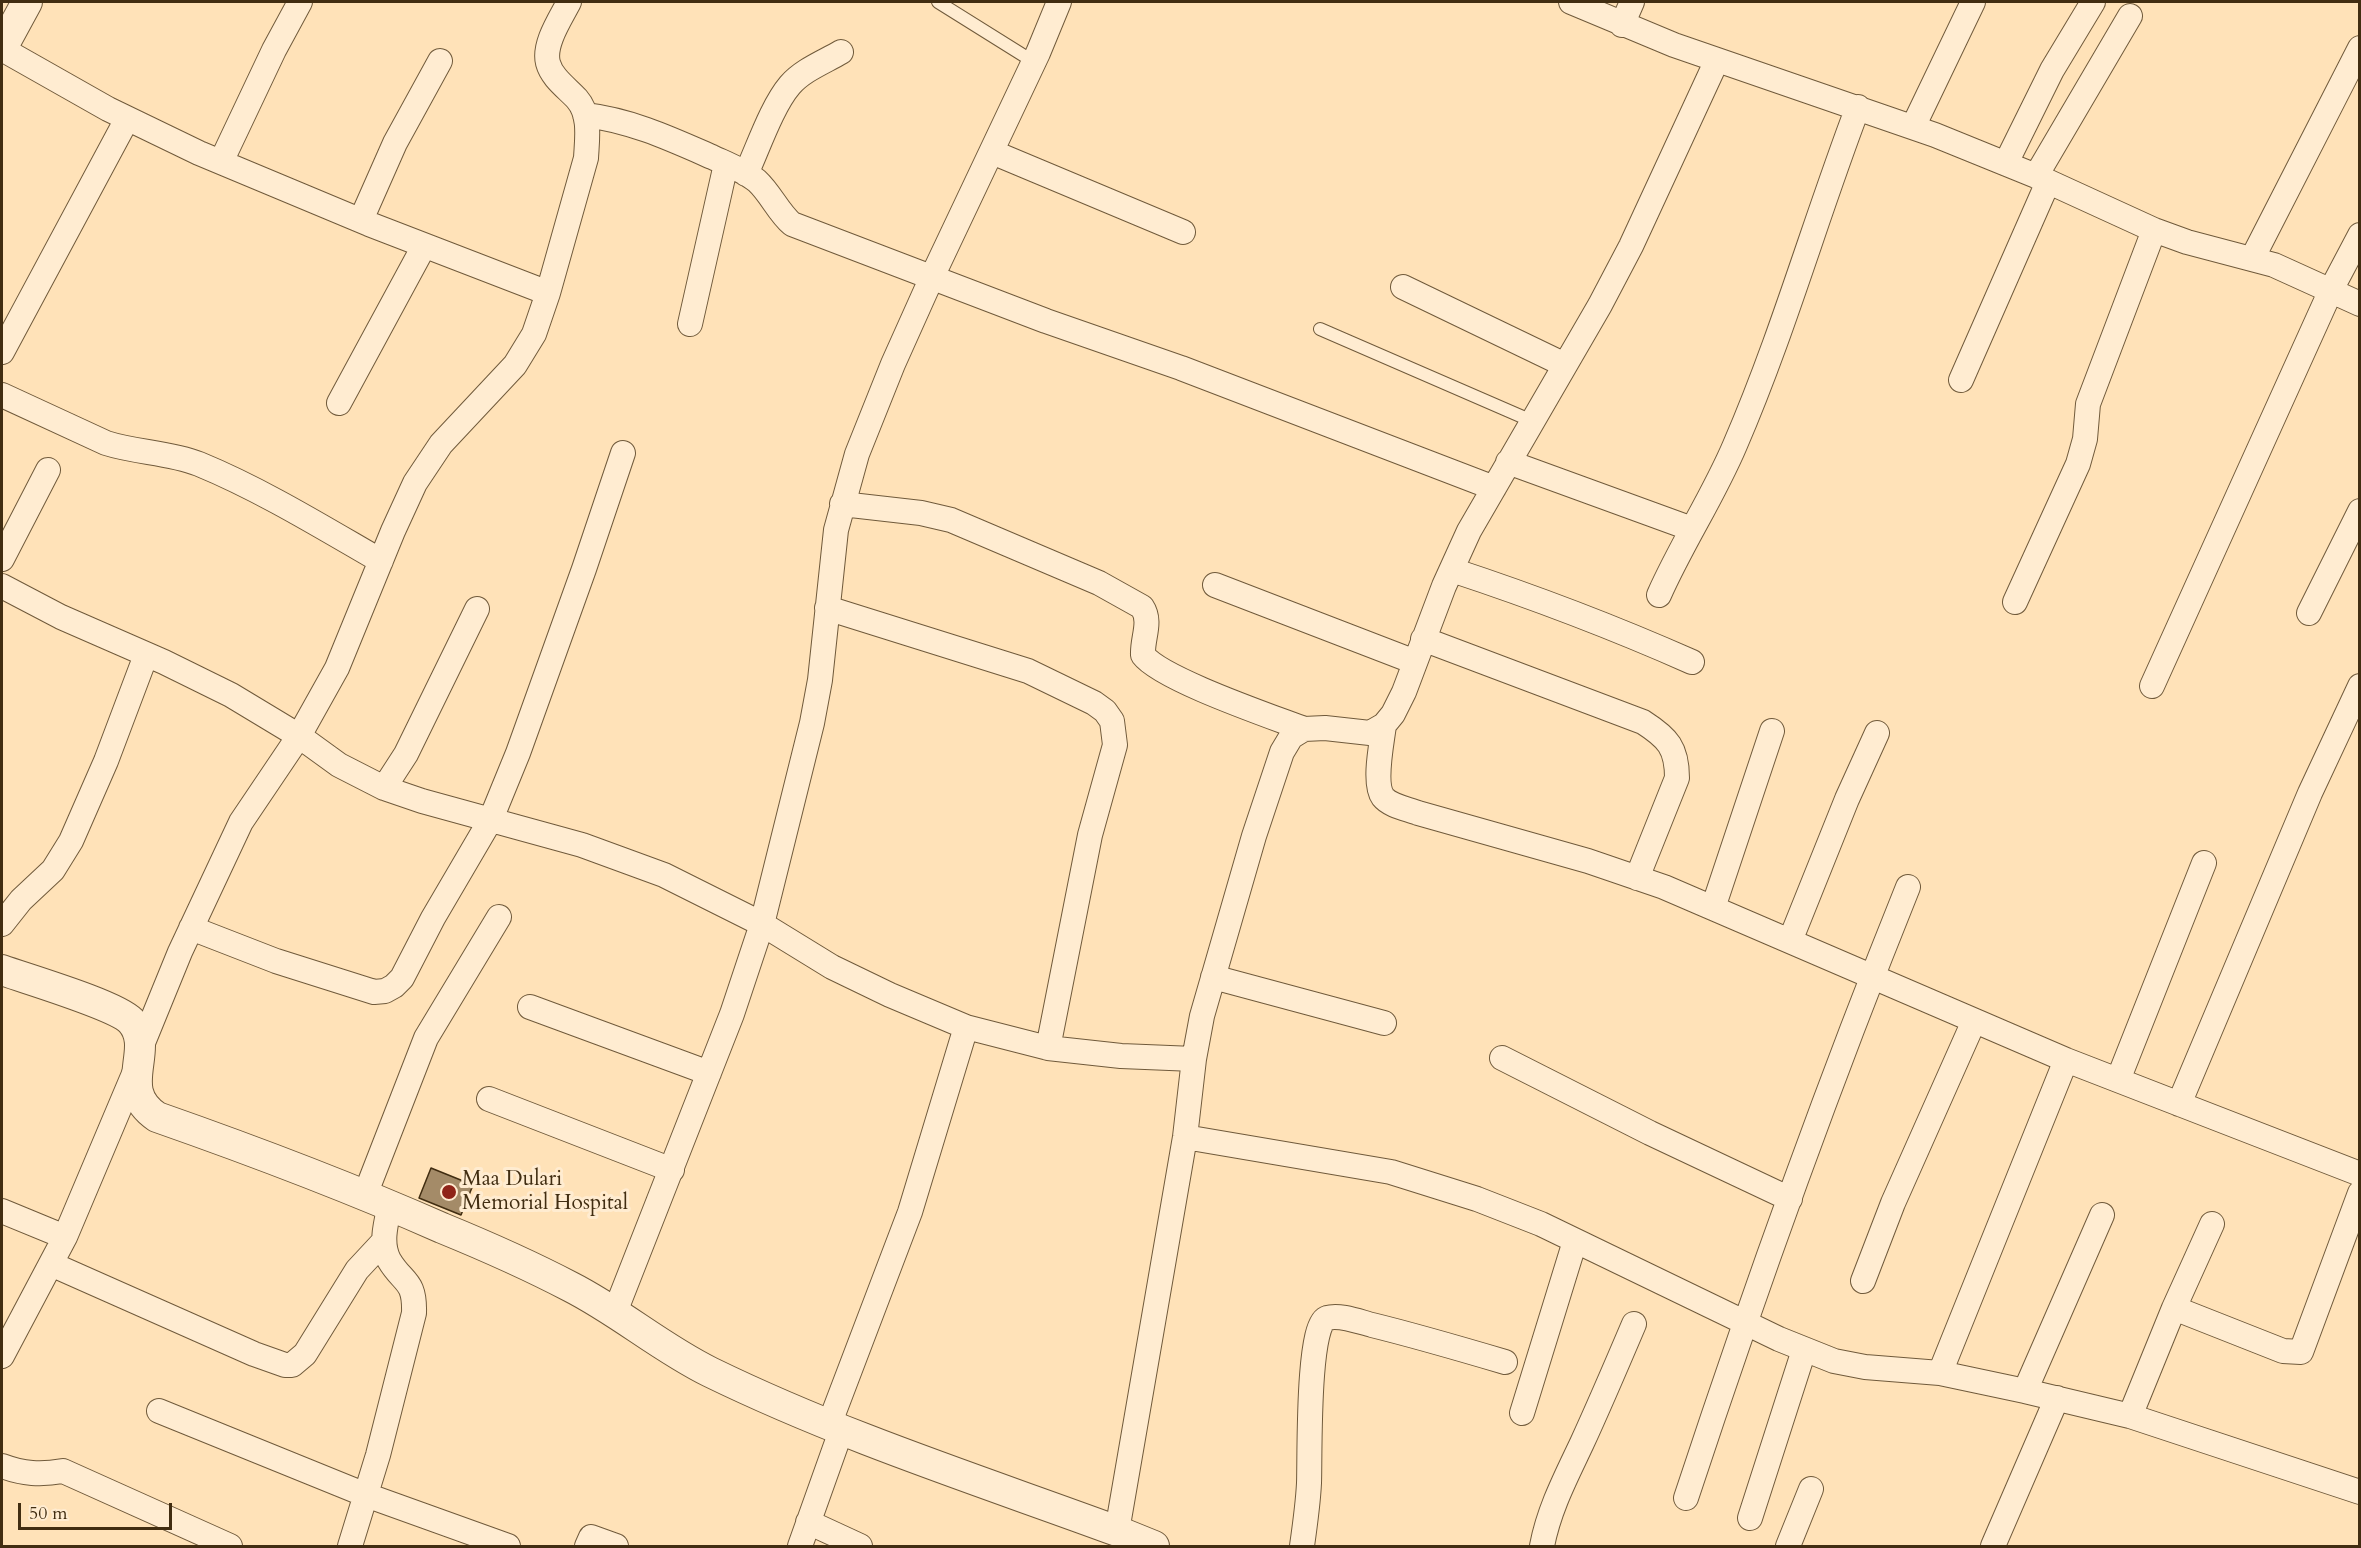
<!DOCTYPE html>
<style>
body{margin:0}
#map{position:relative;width:2361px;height:1548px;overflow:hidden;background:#ffe2b8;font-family:Cardo,serif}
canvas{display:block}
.frame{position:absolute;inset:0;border:3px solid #412d11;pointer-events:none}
.scale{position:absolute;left:18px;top:1503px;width:154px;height:27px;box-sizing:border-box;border:3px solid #412d11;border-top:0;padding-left:8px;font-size:18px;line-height:21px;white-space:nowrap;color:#412d11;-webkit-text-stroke:4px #ffecd1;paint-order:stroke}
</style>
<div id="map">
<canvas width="2361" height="1548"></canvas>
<div class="frame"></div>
<div class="scale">50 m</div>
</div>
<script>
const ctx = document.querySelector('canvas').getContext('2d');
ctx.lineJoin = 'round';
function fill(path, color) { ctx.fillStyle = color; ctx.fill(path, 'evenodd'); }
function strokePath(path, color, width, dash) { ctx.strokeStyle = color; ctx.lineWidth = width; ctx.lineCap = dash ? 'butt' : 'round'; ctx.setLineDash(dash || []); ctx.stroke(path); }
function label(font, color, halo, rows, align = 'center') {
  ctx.font = font + ' Cardo,serif'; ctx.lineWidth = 6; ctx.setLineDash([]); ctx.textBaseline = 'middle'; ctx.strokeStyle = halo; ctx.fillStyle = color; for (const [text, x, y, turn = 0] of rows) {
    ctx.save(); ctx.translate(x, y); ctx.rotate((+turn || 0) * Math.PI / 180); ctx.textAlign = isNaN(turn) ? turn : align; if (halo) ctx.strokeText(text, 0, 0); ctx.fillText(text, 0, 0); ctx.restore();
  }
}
const building = new Path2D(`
 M431 1168 473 1185 461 1215 419 1198Z`);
fill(building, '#a48b68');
strokePath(building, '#412d11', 1.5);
const service = new Path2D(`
 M938 2 1034 62
 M1320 329 1532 421`);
const minor = new Path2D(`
 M1571 2 1674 45 1935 135 2036 176 2154 230 2187 242 2274 265 2360 304
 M1622 25 1632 2
 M2 49 108 109 199 153 369 224 548 293
 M585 115C630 120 671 139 712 157 727 164 745 171 757 181 771 194 778 212 792 224L1046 321 1181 368 1494 488
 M1913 127 1973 2
 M992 152 1183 232
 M221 162 274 50 300 2
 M2006 163 2052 70 2093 2
 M746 174C758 148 772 106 790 85 803 70 824 62 841 52
 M2036 176 2130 16
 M361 220 395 143 440 61
 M2252 259 2360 48
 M1403 287 1565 365
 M690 324 726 164
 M2 352 127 119
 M1961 380 2048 182
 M2 395 106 443C137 453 169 452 199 464 262 490 322 527 381 561
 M339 403 424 246
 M1508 462 1692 529
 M842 504 921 513 951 520 1099 583 1142 607C1152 622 1142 638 1143 655 1161 679 1270 716 1304 729
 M2 559 48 470
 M1452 570C1534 597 1613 627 1692 662
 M1215 585 1415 662
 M2 586 61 617 164 662 231 695 299 736 339 765 384 788 422 801 582 845 664 875 762 924 832 967 890 995 966 1027 1048 1048 1121 1056 1194 1059
 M1659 595C1682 543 1713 497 1735 445 1783 334 1815 220 1858 107
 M2015 602 2078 464 2085 439 2088 404 2154 230
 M827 608 1028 671 1094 703 1105 711 1112 721 1115 745 1090 835 1048 1048
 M2309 613 2360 511
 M1423 639 1643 722C1668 738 1677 748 1677 778L1637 878
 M2152 686 2331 290 2360 235
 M1384 725C1382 742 1373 783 1383 797 1390 806 1408 809 1418 813L1588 861 1664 887 2066 1060 2360 1174
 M384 788 406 754 477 609
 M1713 908 1772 731
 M2 924 21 900 53 870 71 841 106 761 146 655
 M191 928 276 961 374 992 385 991 394 986 402 978 433 918 491 819 518 753 584 569 623 453
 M1790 941 1847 799 1877 733
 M1213 977 1384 1023
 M530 1007 709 1073
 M140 1050 180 952 241 822 299 736 337 668 393 531 415 483 441 444 515 365 534 334 548 293 586 158C587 139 591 115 577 99 567 88 552 78 548 63 543 44 561 18 569 2
 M1502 1058 1650 1133 1790 1199
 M2118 1080 2204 863
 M489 1099 672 1170
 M2179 1104 2310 793 2360 686
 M1185 1137 1391 1172 1477 1199 1541 1224 1779 1339 1834 1361 1865 1367 1940 1373 2025 1391 2130 1416 2360 1492
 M365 1195 426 1038 499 917
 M2 1211 65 1237
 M51 1264 254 1354 285 1365H292L305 1354 357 1270 384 1241
 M1863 1281 1893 1203 1974 1021
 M2174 1308 2283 1351 2301 1352 2360 1193
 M615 1312 732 1014 762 924 812 723 820 680 836 530 857 454 893 364 932 277 1038 53 1059 2
 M2 1356 65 1237 136 1069
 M1940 1373 2066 1060
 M2025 1391 2102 1215
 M159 1411 366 1495 508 1546
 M1522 1413 1575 1241
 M2130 1416 2174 1308 2212 1224
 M829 1425 910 1212 966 1027
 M2 1466C23 1474 41 1475 63 1471L230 1546
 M1686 1498C1754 1292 1827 1088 1908 887
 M1750 1518 1804 1350
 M808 1522 860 1546
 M1117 1531 1185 1137 1194 1059 1202 1016 1254 836 1282 752 1291 737 1304 729 1325 728 1370 733 1384 725 1393 714 1404 692 1444 586 1469 531 1600 305 1631 246 1717 60
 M350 1546 378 1455 414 1313C415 1279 403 1284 389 1260 380 1243 386 1223 390 1205
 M587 1546 591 1537 616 1546
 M800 1546 841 1431
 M1302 1546C1305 1525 1308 1504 1309 1483 1310 1460 1307 1323 1327 1318 1340 1314 1360 1322 1372 1325 1417 1336 1461 1349 1505 1362
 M1542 1546C1549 1509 1566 1477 1582 1443 1600 1404 1617 1364 1634 1324
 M1788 1546 1811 1489
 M1993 1546 2057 1398`);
const tertiary = new Path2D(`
 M2 48 27 2
 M2 970C27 979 116 1005 131 1021 157 1050 114 1088 157 1117 254 1151 349 1187 442 1228 486 1246 529 1265 571 1287 620 1312 661 1348 710 1372 841 1436 981 1481 1117 1531L1154 1546`);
strokePath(service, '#705a3b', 14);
strokePath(minor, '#705a3b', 26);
strokePath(tertiary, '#705a3b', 32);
strokePath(service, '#ffecd1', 12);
strokePath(minor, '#ffecd1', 24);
strokePath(tertiary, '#ffecd1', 30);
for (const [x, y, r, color] of [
 [449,1192,8,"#8f2418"]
]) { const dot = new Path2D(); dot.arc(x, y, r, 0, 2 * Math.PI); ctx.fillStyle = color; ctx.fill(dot); strokePath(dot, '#ffecd1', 2); }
label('21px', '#412d11', '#ffecd1', [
 ["Maa Dulari",462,1180],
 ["Memorial Hospital",462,1204]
], 'left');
</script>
